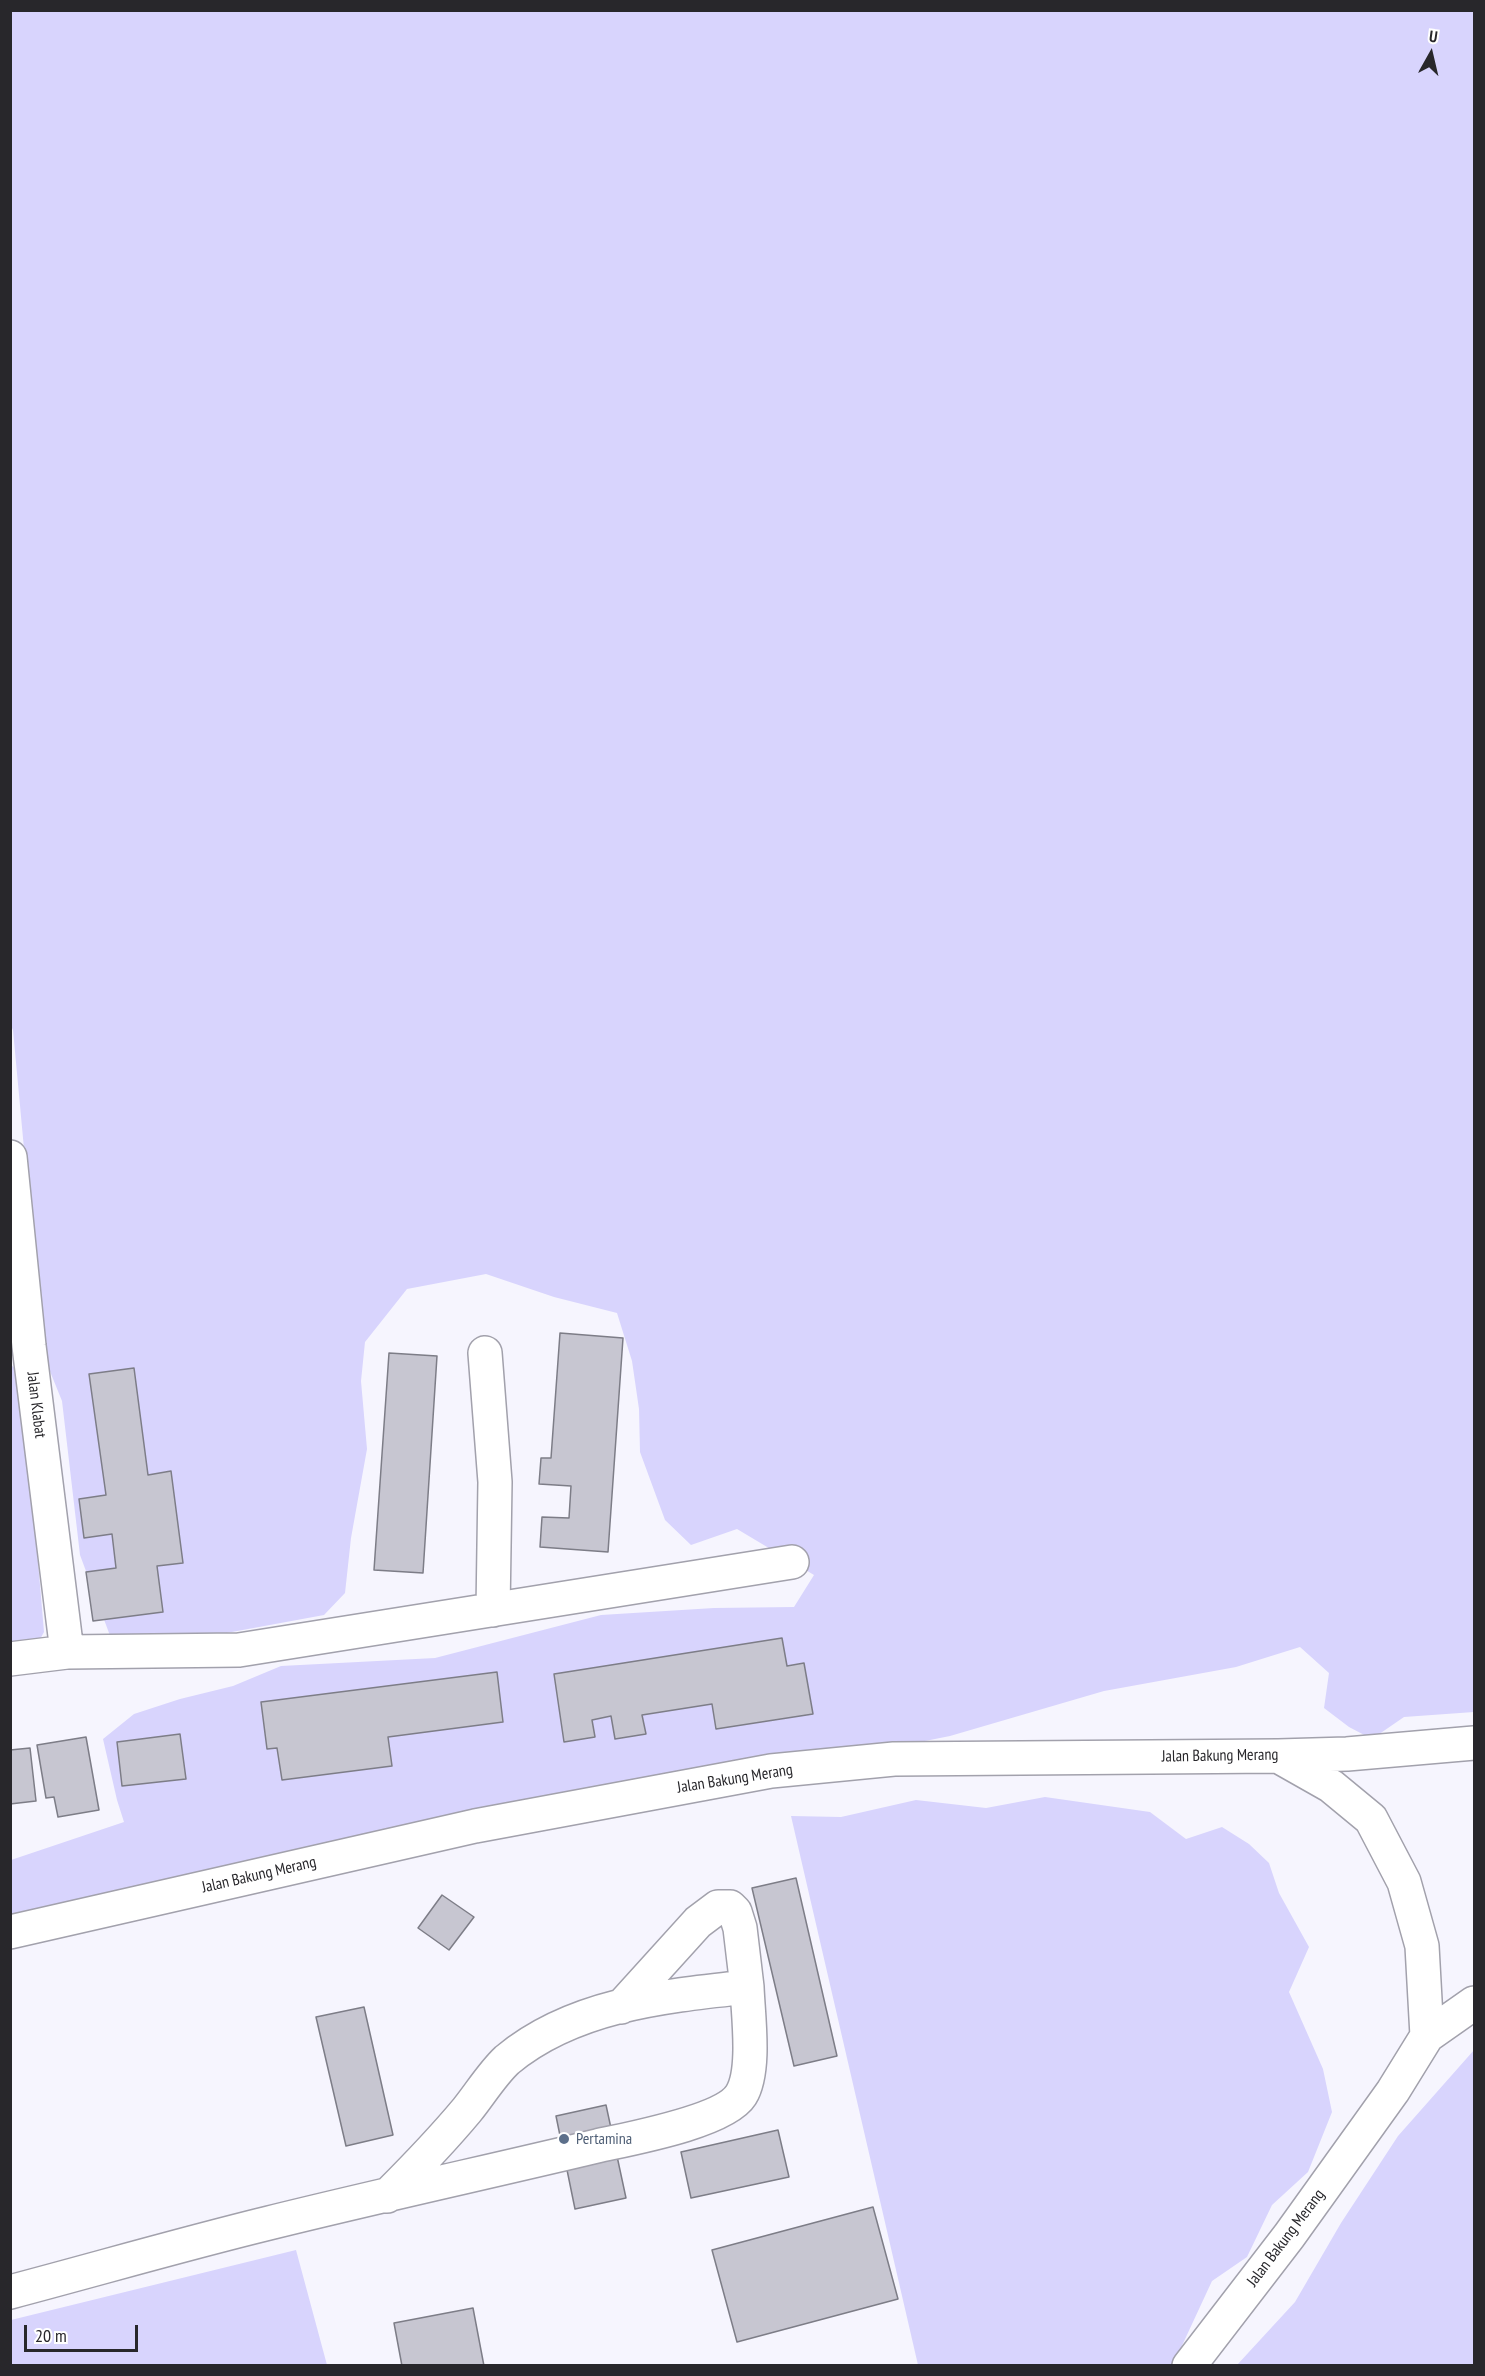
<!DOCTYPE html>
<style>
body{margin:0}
#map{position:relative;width:1485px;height:2376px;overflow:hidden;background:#f6f5fe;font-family:"PT Sans Narrow",sans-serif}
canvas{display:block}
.frame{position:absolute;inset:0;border:12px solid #28272b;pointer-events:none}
.north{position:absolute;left:1401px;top:24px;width:60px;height:60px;-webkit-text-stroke:4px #fff;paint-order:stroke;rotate:8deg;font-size:16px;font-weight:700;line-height:24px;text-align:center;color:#28272b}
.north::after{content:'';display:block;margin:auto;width:21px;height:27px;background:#28272b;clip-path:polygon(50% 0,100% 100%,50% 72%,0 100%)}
.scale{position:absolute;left:24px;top:2325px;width:114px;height:27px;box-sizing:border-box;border:3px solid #28272b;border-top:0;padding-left:8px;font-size:18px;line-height:21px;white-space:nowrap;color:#28272b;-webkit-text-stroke:4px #fff;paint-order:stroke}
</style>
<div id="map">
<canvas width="1485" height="2376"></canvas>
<div class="frame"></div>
<div class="north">U</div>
<div class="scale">20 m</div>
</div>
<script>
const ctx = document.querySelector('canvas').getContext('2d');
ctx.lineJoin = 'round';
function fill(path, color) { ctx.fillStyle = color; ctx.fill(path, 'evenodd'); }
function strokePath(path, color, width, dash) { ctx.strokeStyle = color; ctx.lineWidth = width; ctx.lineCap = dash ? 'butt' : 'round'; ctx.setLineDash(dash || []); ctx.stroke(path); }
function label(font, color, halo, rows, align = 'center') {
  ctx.font = font + ' "PT Sans Narrow",sans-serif'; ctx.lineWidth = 4.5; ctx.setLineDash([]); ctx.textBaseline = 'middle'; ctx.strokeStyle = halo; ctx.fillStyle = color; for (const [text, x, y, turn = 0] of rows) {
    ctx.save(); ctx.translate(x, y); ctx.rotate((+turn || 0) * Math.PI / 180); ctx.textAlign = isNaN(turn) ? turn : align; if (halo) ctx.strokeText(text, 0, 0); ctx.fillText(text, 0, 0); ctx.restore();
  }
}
fill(new Path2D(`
 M11 11H1474V1712L1404 1717 1372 1739 1349 1727 1324 1708 1329 1673 1300 1647 1236 1667 1104 1691 950 1736 11 1923V1860L124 1822 117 1800 103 1739 134 1714 180 1699 233 1686 281 1666 435 1658 601 1615 714 1608 794 1607 814 1575 737 1529 691 1545 665 1520 640 1452 639 1409 632 1361 617 1313 554 1297 486 1274 407 1289 365 1342 361 1381 367 1449 351 1538 345 1593 324 1615 221 1634H167L112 1641 80 1555 62 1401 43 1354 13 1030 11 1026Z
 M10 1364 22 1375 44 1632 39 1641 10 1649Z
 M1045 1797 1150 1812 1186 1839 1222 1827 1249 1844 1269 1863 1279 1893 1309 1947 1289 1992 1323 2069 1332 2112 1308 2172 1272 2205 1247 2257 1212 2281 1173 2365H918L791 1816 841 1817 916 1800 986 1808Z
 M1474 2050V2365H1237L1295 2302 1341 2223 1398 2136Z
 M296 2250 327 2365H11V2320Z`), '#d8d4fd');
const building = new Path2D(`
 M560 1333 623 1338 608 1552 540 1547 542 1517 569 1518 571 1486 539 1484 541 1458H551Z
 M389 1353 437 1356 423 1573 374 1570Z
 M134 1368 148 1475 171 1471 183 1563 157 1566 163 1612 93 1621 86 1572 116 1568 112 1534 84 1538 79 1499 106 1495 89 1374Z
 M782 1638 787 1666 804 1663 813 1714 716 1729 712 1704 642 1715 646 1734 615 1739 611 1716 592 1720 595 1737 564 1742 554 1674Z
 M497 1672 503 1722 388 1737 392 1766 282 1780 277 1748 267 1749 261 1702Z
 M180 1734 186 1779 122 1786 117 1742Z
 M86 1737 99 1810 58 1817 54 1797 46 1798 37 1745Z
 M30 1748 36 1801 10 1804V1750Z
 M796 1878 837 2056 794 2066 752 1888Z
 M442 1895 474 1917 449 1950 418 1928Z
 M364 2007 393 2135 346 2146 316 2017Z
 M606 2105 626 2198 575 2209 556 2116Z
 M778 2130 789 2177 691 2198 681 2152Z
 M873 2207 898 2299 737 2342 712 2250Z
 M473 2308 484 2366H402L394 2323Z`);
fill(building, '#c7c6d1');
strokePath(building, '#7d7d87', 1.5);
const minor = new Path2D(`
 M10 1157 29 1346 67 1652
 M485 1353 495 1482 493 1610
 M10 1659 67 1652 239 1650 792 1562
 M1278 1756 1331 1786 1371 1819 1404 1882 1422 1946 1427 2036
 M10 1932 475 1826 771 1771 894 1759 1278 1756 1347 1754 1474 1743
 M621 2007 698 1922 718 1907H730L735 1912 740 1928 747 1987
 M10 2292C97 2269 183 2244 269 2223 378 2196 488 2172 597 2146 628 2139 724 2122 741 2095 756 2071 748 2015 747 1987 664 1996 573 2005 507 2060 492 2074 480 2094 467 2110 442 2140 415 2168 387 2196
 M1189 2366 1289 2236 1393 2091 1427 2036 1474 2003`);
strokePath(minor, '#a2a1ac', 36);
strokePath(minor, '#fff', 33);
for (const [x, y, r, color] of [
 [564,2139,6,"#5c6f8a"]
]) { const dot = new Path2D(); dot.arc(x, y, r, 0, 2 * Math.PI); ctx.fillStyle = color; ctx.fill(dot); strokePath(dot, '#fff', 2); }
label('16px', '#28272b', '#fff', [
 ["Jalan Klabat",36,1405,83],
 ["Jalan Bakung Merang",1220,1756,-1],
 ["Jalan Bakung Merang",735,1779,-9],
 ["Jalan Bakung Merang",259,1875,-13],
 ["Jalan Bakung Merang",1286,2238,-53]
]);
label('16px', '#4e5e75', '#fff', [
 ["Pertamina",576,2139]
], 'left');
</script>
